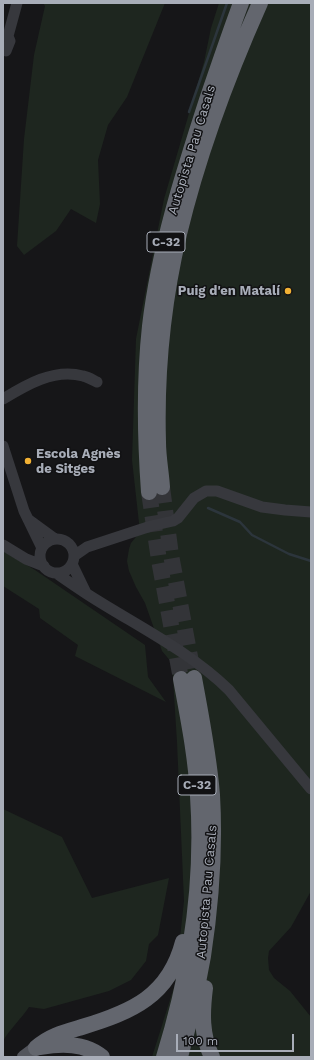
<!DOCTYPE html>
<meta charset="utf-8">
<style>
body{margin:0}
#map{position:relative;width:314px;height:1060px;overflow:hidden;background:#161618;font-family:"Work Sans",sans-serif}
canvas{display:block}
.frame{position:absolute;inset:0;border:4px solid #a8adb8;pointer-events:none}
.scale{position:absolute;left:176px;top:1034px;width:118px;height:18px;box-sizing:border-box;border:2px solid #a8adb8;border-top:0;padding-left:5px;font-size:12px;line-height:14px;white-space:nowrap;color:#a8adb8;-webkit-text-stroke:3px #111113;paint-order:stroke}
</style>
<div id="map">
<canvas width="314" height="1060"></canvas>
<div class="frame"></div>
<div class="scale">100 m</div>
</div>
<script>
const ctx = document.querySelector('canvas').getContext('2d');
ctx.lineJoin = 'round';
function fill(path, color) { ctx.fillStyle = color; ctx.fill(path, 'evenodd'); }
function strokePath(path, color, width, dash) { ctx.strokeStyle = color; ctx.lineWidth = width; ctx.lineCap = dash ? 'butt' : 'round'; ctx.setLineDash(dash || []); ctx.stroke(path); }
function label(font, color, halo, rows, align = 'center') {
  ctx.font = font + ' "Work Sans",sans-serif'; ctx.lineWidth = 3; ctx.setLineDash([]); ctx.textBaseline = 'middle'; ctx.strokeStyle = halo; ctx.fillStyle = color; for (const [text, x, y, turn = 0] of rows) {
    ctx.save(); ctx.translate(x, y); ctx.rotate((+turn || 0) * Math.PI / 180); ctx.textAlign = isNaN(turn) ? turn : align; if (halo) ctx.strokeText(text, 0, 0); ctx.fillText(text, 0, 0); ctx.restore();
  }
}
fill(new Path2D(`
 M43 3H165L127 97 108 125 98 160 100 204 96 223 71 209 56 231 24 255 17 246 24 139 34 55 45 6Z
 M219 3H311V891L291 927 269 951 268 958 269 970 274 978 290 991 311 1017V1057H152L175 984 184 901 177 742 172 663 162 651 145 603 136 587 129 571 127 561 129 549 131 543 140 532 132 460 136 339 164 199 204 62 211 28Z
 M3 551 35 570 145 645 148 677 166 702 75 656 78 645 40 618 39 609 3 586Z
 M3 809 62 837 92 898 169 878 158 935 149 944 146 961 131 980 109 991 44 1009 29 1007C21 1019 10 1029 3 1041Z`), '#1e261f');
strokePath(new Path2D(`
 M189 112 227 3
 M208 508 240 522 252 535 289 554 311 561`), '#2c353c', 2.5);
strokePath(new Path2D(`
 M162 487 171 555 194 678
 M149 492 159 560 181 679`), '#333438', 16, [16, 8]);
strokePath(new Path2D(`
 M6 51 10 41 8 36 17 3
 M3 399C26 385 54 368 83 376 88 377 93 380 97 382
 M3 446 24 511 42 548
 M29 520 55 539
 M40 556a17 17 0 1 1 34 0a17 17 0 1 1-34 0Z
 M3 545 26 559 44 566
 M74 556 87 547 151 526 173 521 178 518 194 498 206 491H217L262 507 285 510 311 512
 M72 564 86 593
 M56 573C66 580 76 587 87 594 135 625 188 650 229 690L311 789`), '#37383d', 11);
strokePath(new Path2D(`
 M24 1057 36 1048`), '#53555c', 14);
strokePath(new Path2D(`
 M162 487C161 472 158 457 158 442 156 373 163 302 179 234 198 155 227 77 260 3
 M149 492C145 436 144 381 150 326 159 249 183 174 207 100 218 68 229 35 241 3
 M205 988C202 1012 201 1035 212 1057
 M41 1047C62 1043 85 1043 102 1057
 M36 1048C49 1036 65 1032 82 1027 132 1012 169 996 183 942
 M164 1057C190 973 204 884 198 796 196 756 188 717 181 679
 M180 1057C189 1024 197 990 203 956 211 904 215 847 212 795 209 756 201 716 194 678`), '#63666e', 16);
for (const [x, y, r, color] of [
 [288,291,4,"#f2b134"],
 [28,461,4,"#f2b134"]
]) { const dot = new Path2D(); dot.arc(x, y, r, 0, 2 * Math.PI); ctx.fillStyle = color; ctx.fill(dot); strokePath(dot, '#111113', 1.5); }
for (const [x, y, w] of [
 [166,242,38],
 [197,785,38]
]) { const box = new Path2D(); box.roundRect(x - w / 2, y - 10, w, 20, 3); ctx.fillStyle = '#111113'; ctx.fill(box); strokePath(box, '#a8adb8', 1); }
label('bold 12px', '#a8adb8', null, [
 ["C-32",166,242],
 ["C-32",197,785]
]);
label('13px', '#a8adb8', '#111113', [
 ["Autopista Pau Casals",192,150,-73],
 ["Autopista Pau Casals",207,892,-85]
]);
label('bold 13px', '#a8adb8', '#111113', [
 ["Puig d'en Matalí",280,291],
 ["Escola Agnès",36,454,"left"],
 ["de Sitges",36,469,"left"]
], 'right');
</script>
